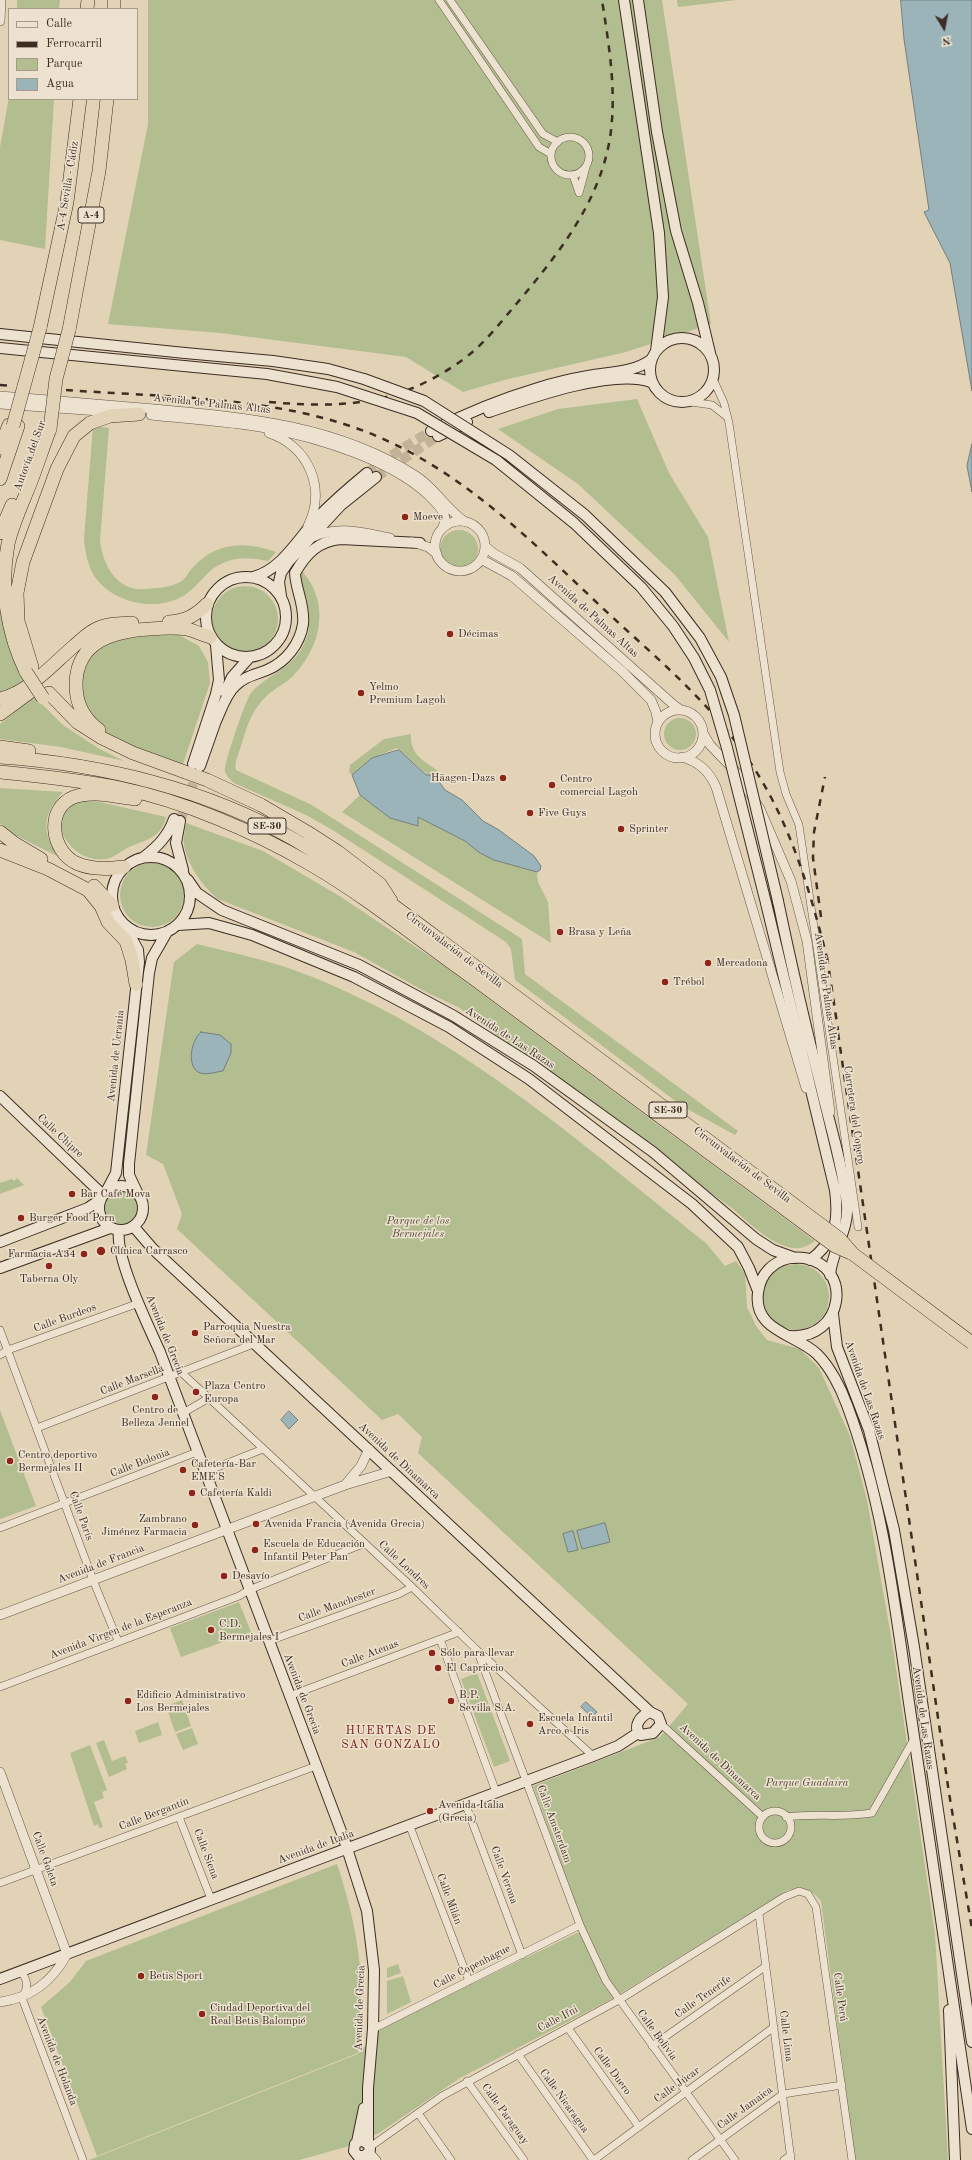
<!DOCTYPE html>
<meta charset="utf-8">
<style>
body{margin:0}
#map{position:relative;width:972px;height:2160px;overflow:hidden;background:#e3d3b6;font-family:"Old Standard TT",serif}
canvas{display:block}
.legend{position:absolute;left:8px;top:8px;width:130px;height:92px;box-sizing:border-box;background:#ede2d0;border:1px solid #a79a8a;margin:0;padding:5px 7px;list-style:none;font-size:12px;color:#3d2d22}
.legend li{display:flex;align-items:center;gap:8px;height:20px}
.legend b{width:20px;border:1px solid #a79a8a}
.north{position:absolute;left:924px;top:8px;width:40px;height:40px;-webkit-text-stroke:3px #ede2d0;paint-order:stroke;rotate:170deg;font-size:11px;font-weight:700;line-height:16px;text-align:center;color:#3d2d22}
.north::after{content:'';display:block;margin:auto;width:14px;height:18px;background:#3d2d22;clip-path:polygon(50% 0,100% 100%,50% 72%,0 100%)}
</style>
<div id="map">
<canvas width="972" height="2160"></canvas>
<ul class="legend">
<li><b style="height:5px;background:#ede2d0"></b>Calle</li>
<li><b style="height:5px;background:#3d2d22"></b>Ferrocarril</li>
<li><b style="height:11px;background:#b2bd90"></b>Parque</li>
<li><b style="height:11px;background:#9bb4ba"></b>Agua</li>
</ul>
<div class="north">N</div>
</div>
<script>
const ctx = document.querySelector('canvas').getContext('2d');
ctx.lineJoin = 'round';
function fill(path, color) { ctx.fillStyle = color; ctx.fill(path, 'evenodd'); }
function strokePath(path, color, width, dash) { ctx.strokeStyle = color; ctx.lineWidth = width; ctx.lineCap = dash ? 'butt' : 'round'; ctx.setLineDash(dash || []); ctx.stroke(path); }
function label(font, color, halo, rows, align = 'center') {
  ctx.font = font + ' "Old Standard TT",serif'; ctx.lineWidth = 3; ctx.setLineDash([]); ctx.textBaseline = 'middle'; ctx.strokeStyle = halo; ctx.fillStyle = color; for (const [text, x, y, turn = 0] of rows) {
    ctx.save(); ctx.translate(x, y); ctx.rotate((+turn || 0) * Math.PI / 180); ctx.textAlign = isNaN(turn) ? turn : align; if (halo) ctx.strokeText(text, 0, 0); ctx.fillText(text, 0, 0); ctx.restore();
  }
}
fill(new Path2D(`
 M17 0H60L59 9H17Z
 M148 0H662L711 324 626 352 504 380 463 392 406 357 220 333 108 324 148 124Z
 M677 0H737L678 7Z
 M9 97V99H54L45 249 0 240V147Z
 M637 399 669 473 708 537 729 642 675 575 578 484 498 429 558 409Z
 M93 426 109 428 100 541C102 559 112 583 132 588 139 590 147 589 154 588 163 588 172 586 180 582 186 579 188 573 192 568 199 561 207 554 217 550 237 542 256 545 276 552L268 561C253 558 238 556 223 563 207 569 200 585 186 594 158 614 108 603 92 572 87 562 85 550 84 539Z
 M440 549a19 19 0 1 1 38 0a19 19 0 1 1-38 0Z
 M297 566C332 599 323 646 292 677 282 686 269 691 261 702 250 715 246 729 241 746 239 753 234 762 236 770L312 805 522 939 525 974 738 1131 735 1135 682 1106 515 980 511 949 506 942 331 829 306 815 234 783C230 779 226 776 225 771 224 763 246 699 251 693 269 672 295 670 306 639 315 614 303 590 297 566Z
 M212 619a33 33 0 1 1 66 0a33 33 0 1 1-66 0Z
 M0 603 26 682 0 704Z
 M179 635 199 646 208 662 210 683 181 770C156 759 105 740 90 716 83 705 83 694 83 681 86 634 145 636 179 635Z
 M34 696 63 725 98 748 124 761 61 747 0 739V724Z
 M664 734a16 16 0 1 1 32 0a16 16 0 1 1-32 0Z
 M411 734C410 755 423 760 438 771L432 779 397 748 372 758 352 775 349 772 350 765 384 739Z
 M0 788 63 792C42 815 42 830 57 856L9 832 0 823Z
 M360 795 390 818 417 826 418 817 465 841 494 860 537 872 538 882 548 902 551 943 342 812Z
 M95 801 166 817C162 835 150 839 134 845 124 848 116 857 106 859 71 864 42 818 77 802 81 800 90 802 95 801Z
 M186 823 263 851 341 897 444 966 815 1241C811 1243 808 1246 804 1247 781 1255 748 1222 733 1209L458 1007 424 991 354 952 218 899C203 887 187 864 184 845 183 838 185 830 186 823Z
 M120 895a32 32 0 1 1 64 0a32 32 0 1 1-64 0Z
 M197 944C229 952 263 959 294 970 450 1027 578 1141 706 1243L725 1266 736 1261 745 1274 747 1307 756 1326 767 1340 800 1349 819 1368 850 1436 867 1500 893 1648 935 1934 948 2160H855L821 1901C811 1889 804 1887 788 1890L608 2001 460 2078 379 2133 346 2147 299 2160H89L358 2054 381 2028 585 1929 533 1786 660 1737 688 1704 418 1453 422 1437 398 1414 382 1420 177 1229 182 1214 163 1164 146 1155 174 962Z
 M17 1178 24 1185 0 1194V1183L12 1179 14 1181Z
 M104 1209a17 17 0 1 1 34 0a17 17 0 1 1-34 0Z
 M763 1297a33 33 0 1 1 66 0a33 33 0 1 1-66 0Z
 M0 1410 36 1506 0 1519Z
 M239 1602 251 1632 181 1657 170 1628Z
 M477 1673 510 1761 494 1767 461 1679Z
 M182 1700 191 1726 175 1732 166 1706Z
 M158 1722 162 1735 139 1743 135 1731Z
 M192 1728 198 1744 183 1750 176 1734Z
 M104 1740 112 1761 125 1756 128 1763 125 1764 127 1769 109 1777 96 1743Z
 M90 1745 107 1790 102 1792 104 1798 94 1802 103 1827 99 1828 98 1824 94 1826 70 1753Z
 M337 1864C350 1903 359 1941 361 1982 362 2005 359 2029 358 2053L97 2156 41 2007 70 1982 86 1961Z
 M398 1964 401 1973 387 1978V1968Z
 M403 1976 411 2002 387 2014V1981Z`), '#b2bd90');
const water = new Path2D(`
 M901 0H972V391L950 263 924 212 929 210 904 39Z
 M972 444V492L967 466Z
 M399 750 426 775H434L445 790 462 800 483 821 499 830 534 856 541 866 540 870 537 872 494 860 480 853 465 841 418 817V826L390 818 360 795 352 775 372 758Z
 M201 1032 220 1035 231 1044V1053L223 1071C215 1072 205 1076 198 1072 186 1064 192 1039 201 1032Z
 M289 1411 298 1420 289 1429 281 1420Z
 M605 1523 610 1542 582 1549 577 1531Z
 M573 1531 578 1550 568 1552 563 1534Z
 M586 1702 597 1712 592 1717 581 1707Z`);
fill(water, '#9bb4ba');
strokePath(water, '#757e7d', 1);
strokePath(new Path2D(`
 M367 473 397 452 431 431
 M376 477 438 436
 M180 821 198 770`), '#c2b298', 10, [10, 5]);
const minor = new Path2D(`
 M439 0 539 147 551 154
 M450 0 543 134 558 142
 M551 156a19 19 0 1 1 38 0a19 19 0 1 1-38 0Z
 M573 175 579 193 586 167
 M713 379 724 403 729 423 780 772 786 794 799 825 858 1227
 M691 402 712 405 726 416
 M0 1330 93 1580 118 1641
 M0 1355 8 1350 139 1303
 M182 1373 412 1587 477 1650 593 1756
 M183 1413 209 1398
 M37 1428 256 1343
 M205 1472 263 1449
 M0 1528 197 1452
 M440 1639 496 1792
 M269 1641 399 1594 412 1587
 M477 1650 580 1925 606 1981 735 2160
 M0 1687 239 1596 249 1590 365 1543
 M289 1696 459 1632
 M661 1724 763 1817
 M465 1803 522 1955
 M759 1827a16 16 0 1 1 32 0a16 16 0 1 1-32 0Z
 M179 1817 211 1899
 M786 1817C816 1813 842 1818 872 1813L914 1739
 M409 1824 469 1981
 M0 1883 316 1766
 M759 1914 791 2160
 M20 1971C29 1980 28 1988 22 1998L83 2160
 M568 2028 639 2127
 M373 2029 580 1925
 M652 2046 766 1966
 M518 2054 593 2160
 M467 2081 524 2160
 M418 2113 451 2160
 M370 2147 442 2096 619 2000 784 1897 799 1891 808 1894 816 1907 852 2160
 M369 2151 377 2160
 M594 2160 774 2027
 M692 2160 783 2094 842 2085
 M784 2160 791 2155`);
const tertiary = new Path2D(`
 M0 21 1 0
 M0 396C51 400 103 405 154 409 244 417 338 425 416 476 435 488 446 509 464 521
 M0 404 114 412
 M151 415C189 419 228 421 266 428 317 437 400 462 435 502 440 507 445 513 445 520 445 523 443 526 442 529
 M269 433C308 446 327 488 308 526
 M435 546a25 25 0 1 1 50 0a25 25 0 1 1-50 0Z
 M313 537C338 525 364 533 390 538
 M412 542 428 547 437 554
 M485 546 493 553 520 568 675 706 681 710
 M481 559 512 576 623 672 651 700 656 712 658 723
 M655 734a24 24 0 1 1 48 0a24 24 0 1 1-48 0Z
 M703 733 710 745 737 773 760 809 791 881 807 941 830 1112
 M682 757C699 762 709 771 716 787L806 1088
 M345 1485 361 1466 369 1449
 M0 1615 345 1485 392 1471
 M0 1772 67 1954C52 1982 31 1998 0 2002`);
const secondary = new Path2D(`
 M624 0 659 233 663 297 656 351
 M638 0 657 132 676 231 698 303 710 353
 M0 334 185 353
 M650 370a32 32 0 1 1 64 0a32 32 0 1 1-64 0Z
 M0 348 184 366
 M489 412C527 399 613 368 651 382
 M431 431C465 414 501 399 538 388 554 383 571 379 588 376 609 372 634 373 652 359
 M438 436 467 422
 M206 617a40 40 0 1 1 80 0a40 40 0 1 1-80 0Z
 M253 577C282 570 299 537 319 516 334 501 350 487 367 473
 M281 596 279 582 281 573 289 561 341 505 376 477
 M225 692 232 677 249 658
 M216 721C221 710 226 694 235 686 245 676 255 675 267 670 286 662 300 644 303 624 305 605 296 591 295 573 306 554 318 541 341 539L420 543
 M193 764 216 694 219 680 216 645
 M200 766 218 715
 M180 821 176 843 183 870
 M112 896a39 39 0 1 1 78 0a39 39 0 1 1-78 0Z
 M144 857C158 846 168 836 174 819
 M188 880 197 893 222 910 359 965 454 1016 534 1066 653 1152 756 1239 773 1250 795 1258
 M778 901C791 963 805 1025 821 1087 830 1126 843 1166 847 1205 849 1231 832 1250 830 1275
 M766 903 835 1190C839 1220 836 1241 810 1260
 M178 925 209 923 252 935 354 977 449 1027 529 1079 692 1204 738 1247 749 1268 758 1291
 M0 1096 103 1195
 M99 1208a22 22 0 1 1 44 0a22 22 0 1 1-44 0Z
 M107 1190 116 1173 139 962 138 950 125 926
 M137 1192 129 1175V1164L149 973 152 958 167 932
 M134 1227 153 1249 650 1712
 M119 1231C115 1258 148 1325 160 1352L344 1839 367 1911 374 1970 373 2029 368 2088V2144
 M0 1242 88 1208 101 1199
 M0 1268 110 1228
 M833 1314 837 1347 869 1430 894 1530 914 1647 972 2042
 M790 1336C844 1340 854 1266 804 1258 791 1256 778 1260 769 1269 763 1275 759 1284 758 1293 753 1331 796 1334 817 1354 830 1367 841 1388 847 1405 885 1506 896 1617 912 1723 932 1858 952 1993 972 2129
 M650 1712 658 1716 661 1724 653 1733 641 1735C632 1727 640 1716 650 1712Z
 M0 1979 593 1756 618 1746 638 1733
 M949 2010 955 2160
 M357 2142 364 2108
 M368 2160 370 2149 368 2144 361 2140 355 2144 354 2151 358 2156H364L368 2153`);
const motorway = new Path2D(`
 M87 9 88 0
 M114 9V0
 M40 328 67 202 80 99
 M69 330 99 171 107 99
 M0 448 9 425
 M0 479 18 426
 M0 533 12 505
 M169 622C186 621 196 615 207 604
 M32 667 18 621 17 593 23 562 57 469 74 436 90 423 110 416 139 414
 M26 672C7 633 0 588 8 544 13 523 22 504 30 484 37 466 43 447 50 429
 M49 693 77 722 102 738 133 753 207 780 261 805 307 832 338 852 380 884 391 901
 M0 699C28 693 53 664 74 646 82 639 91 630 101 627 111 623 122 624 132 623
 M0 714 34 689
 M99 730C84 719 76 703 76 685 76 641 114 631 150 629 162 628 175 627 187 629 195 631 203 635 210 637
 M0 747 29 751
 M0 757C101 764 207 789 295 840 360 878 419 925 479 969
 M0 772C40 776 80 780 120 788 184 801 253 831 310 864 367 897 419 940 473 978
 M0 832 14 843 41 859
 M0 850 48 869 88 890 101 906 108 922 126 941 132 960 136 984
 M124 867C108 869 92 870 76 863 51 851 45 808 74 797 92 790 116 797 135 799
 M94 886 112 905`);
strokePath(minor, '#665647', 8);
strokePath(tertiary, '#665647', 10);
strokePath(secondary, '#3d2d22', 12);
strokePath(motorway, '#3d2d22', 14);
strokePath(minor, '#ede2d0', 7);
strokePath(tertiary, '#ede2d0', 9);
strokePath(secondary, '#ede2d0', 10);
strokePath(motorway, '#e3d3b6', 13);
strokePath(new Path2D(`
 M0 385 14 386
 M66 390C160 397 263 396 353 427 457 463 532 542 610 615 661 662 714 706 752 765 791 824 811 894 828 962
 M269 402C314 406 357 407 400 393 428 383 456 367 477 348 492 334 505 317 518 302 559 253 599 203 610 138 617 91 609 46 602 0
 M821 917 813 858 814 832 825 777
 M827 957 838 1030
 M838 1033 949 1793 972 1929`), '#3d2d22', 2.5, [7, 7]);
const secondaryBridge = new Path2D(`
 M185 353 273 361 328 369 364 379 424 401 509 455 585 515 665 592 700 638 721 677 734 715 778 901
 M184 366 267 374 337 387 417 413 496 460 574 523 641 587 673 626 694 658 710 690 727 748 766 903`);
const motorwayBridge = new Path2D(`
 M13 426 40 328
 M50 429 56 379 69 330
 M26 672 43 698
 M479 969 840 1239 853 1254 972 1343
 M473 978 835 1246 851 1253`);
strokePath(secondaryBridge, '#3d2d22', 12, []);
strokePath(motorwayBridge, '#3d2d22', 14, []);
strokePath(secondaryBridge, '#ede2d0', 10);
strokePath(motorwayBridge, '#e3d3b6', 13);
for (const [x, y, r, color] of [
 [405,517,4,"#8f2418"],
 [450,634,4,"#8f2418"],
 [361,693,4,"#8f2418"],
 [503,778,4,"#8f2418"],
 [552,785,4,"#8f2418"],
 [530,813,4,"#8f2418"],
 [621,829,4,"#8f2418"],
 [560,932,4,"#8f2418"],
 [708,963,4,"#8f2418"],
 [665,982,4,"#8f2418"],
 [72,1194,4,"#8f2418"],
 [21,1218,4,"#8f2418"],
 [101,1251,5,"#8f2418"],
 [84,1254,4,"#8f2418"],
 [49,1266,4,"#8f2418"],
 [195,1333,4,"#8f2418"],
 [196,1392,4,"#8f2418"],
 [155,1397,4,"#8f2418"],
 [10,1461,4,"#8f2418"],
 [183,1470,4,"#8f2418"],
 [192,1493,4,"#8f2418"],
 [256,1524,4,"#8f2418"],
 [195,1525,4,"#8f2418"],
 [255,1550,4,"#8f2418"],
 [224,1576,4,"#8f2418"],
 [211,1630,4,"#8f2418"],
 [432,1653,4,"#8f2418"],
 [438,1668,4,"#8f2418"],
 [128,1701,4,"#8f2418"],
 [451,1701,4,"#8f2418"],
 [530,1724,4,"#8f2418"],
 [430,1811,4,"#8f2418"],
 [141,1976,4,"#8f2418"],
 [202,2014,4,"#8f2418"]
]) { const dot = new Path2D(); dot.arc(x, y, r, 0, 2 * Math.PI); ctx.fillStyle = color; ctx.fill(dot); strokePath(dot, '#ede2d0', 1.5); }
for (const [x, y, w] of [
 [91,215,26],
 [267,826,38],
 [668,1110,38]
]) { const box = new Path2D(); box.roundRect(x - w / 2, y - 8, w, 16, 3); ctx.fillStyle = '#ede2d0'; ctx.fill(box); strokePath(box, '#3d2d22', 1); }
label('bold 10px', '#3d2d22', null, [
 ["A-4",91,215],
 ["SE-30",267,826],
 ["SE-30",668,1110]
]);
label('11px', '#3d2d22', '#ede2d0', [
 ["A-4 Sevilla - Cádiz",68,186,-81],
 ["Avenida de Palmas Altas",212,404,6],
 ["Autovía del Sur",30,456,-70],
 ["Avenida de Palmas Altas",593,616,42],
 ["Circunvalación de Sevilla",454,950,37],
 ["Avenida de Palmas Altas",826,991,82],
 ["Avenida de Las Razas",510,1038,33],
 ["Avenida de Ucrania",116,1056,-84],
 ["Carretera del Copero",854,1115,82],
 ["Calle Chipre",60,1136,43],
 ["Circunvalación de Sevilla",742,1165,37],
 ["Calle Burdeos",65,1318,-20],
 ["Avenida de Grecia",165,1335,68],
 ["Calle Marsella",132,1380,-21],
 ["Avenida de Las Razas",865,1390,71],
 ["Avenida de Dinamarca",399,1461,43],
 ["Calle Bolonia",140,1463,-21],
 ["Calle París",81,1516,70],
 ["Avenida de Francia",101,1564,-21],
 ["Calle Londres",404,1565,43],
 ["Calle Manchester",337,1605,-20],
 ["Avenida Virgen de la Esperanza",121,1629,-21],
 ["Calle Atenas",370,1654,-21],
 ["Avenida de Grecia",302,1694,69],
 ["Avenida de Las Razas",923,1718,82],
 ["Avenida de Dinamarca",720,1762,43],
 ["Calle Bergantín",154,1814,-21],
 ["Calle Amsterdam",554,1824,70],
 ["Avenida de Italia",316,1847,-20],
 ["Calle Siena",206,1854,69],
 ["Calle Goleta",45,1859,70],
 ["Calle Verona",504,1875,70],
 ["Calle Milán",449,1899,69],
 ["Calle Copenhague",472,1967,-27],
 ["Calle Tenerife",703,1997,-35],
 ["Calle Perú",840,1997,82],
 ["Avenida de Grecia",360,2008,-88],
 ["Calle Ifni",558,2019,-28],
 ["Calle Bolivia",657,2035,54],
 ["Calle Lima",786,2036,83],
 ["Avenida de Holanda",57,2061,69],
 ["Calle Duero",612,2071,54],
 ["Calle Júcar",677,2085,-36],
 ["Calle Nicaragua",564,2101,54],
 ["Calle Jamaica",745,2108,-36],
 ["Calle Paraguay",505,2114,54]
]);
label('11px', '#3d2d22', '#ede2d0', [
 ["Moeve",413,517],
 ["Décimas",458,634],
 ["Yelmo",369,687],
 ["Premium Lagoh",369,700],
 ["Häagen-Dazs",495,778,"right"],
 ["Centro",560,779],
 ["comercial Lagoh",560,792],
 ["Five Guys",538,813],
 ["Sprinter",629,829],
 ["Brasa y Leña",568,932],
 ["Mercadona",716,963],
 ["Trébol",673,982],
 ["Bar Café Mova",80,1194],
 ["Burger Food Porn",29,1218],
 ["Clínica Carrasco",110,1251],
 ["Farmacia A34",76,1254,"right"],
 ["Taberna Oly",49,1279,"center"],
 ["Parroquia Nuestra",203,1327],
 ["Señora del Mar",203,1340],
 ["Plaza Centro",204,1386],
 ["Europa",204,1399],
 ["Centro de",155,1410,"center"],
 ["Belleza Jennel",155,1423,"center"],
 ["Centro deportivo",18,1455],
 ["Bermejales II",18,1468],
 ["Cafetería-Bar",191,1464],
 ["EME'S",191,1477],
 ["Cafetería Kaldi",200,1493],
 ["Zambrano",187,1519,"right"],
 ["Jiménez Farmacia",187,1532,"right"],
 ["Avenida Francia (Avenida Grecia)",264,1524],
 ["Escuela de Educación",263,1544],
 ["Infantil Peter Pan",263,1557],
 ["Desavío",232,1576],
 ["C.D.",219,1624],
 ["Bermejales I",219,1637],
 ["Sólo para llevar",440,1653],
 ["El Capriccio",446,1668],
 ["Edificio Administrativo",136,1695],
 ["Los Bermejales",136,1708],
 ["B.P.",459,1695],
 ["Sevilla S.A.",459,1708],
 ["Escuela Infantil",538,1718],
 ["Arco e Iris",538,1731],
 ["Avenida Italia",438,1805],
 ["(Grecia)",438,1818],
 ["Betis Sport",149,1976],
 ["Ciudad Deportiva del",210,2008],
 ["Real Betis Balompié",210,2021]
], 'left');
label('italic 11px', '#544a38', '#ede2d0', [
 ["Parque de los",418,1221],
 ["Bermejales",418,1234],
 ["Parque Guadaíra",807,1783]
]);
ctx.letterSpacing = '1px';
label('12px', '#7a1f14', '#ede2d0', [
 ["HUERTAS DE",391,1731],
 ["SAN GONZALO",391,1745]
]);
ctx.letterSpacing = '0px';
</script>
